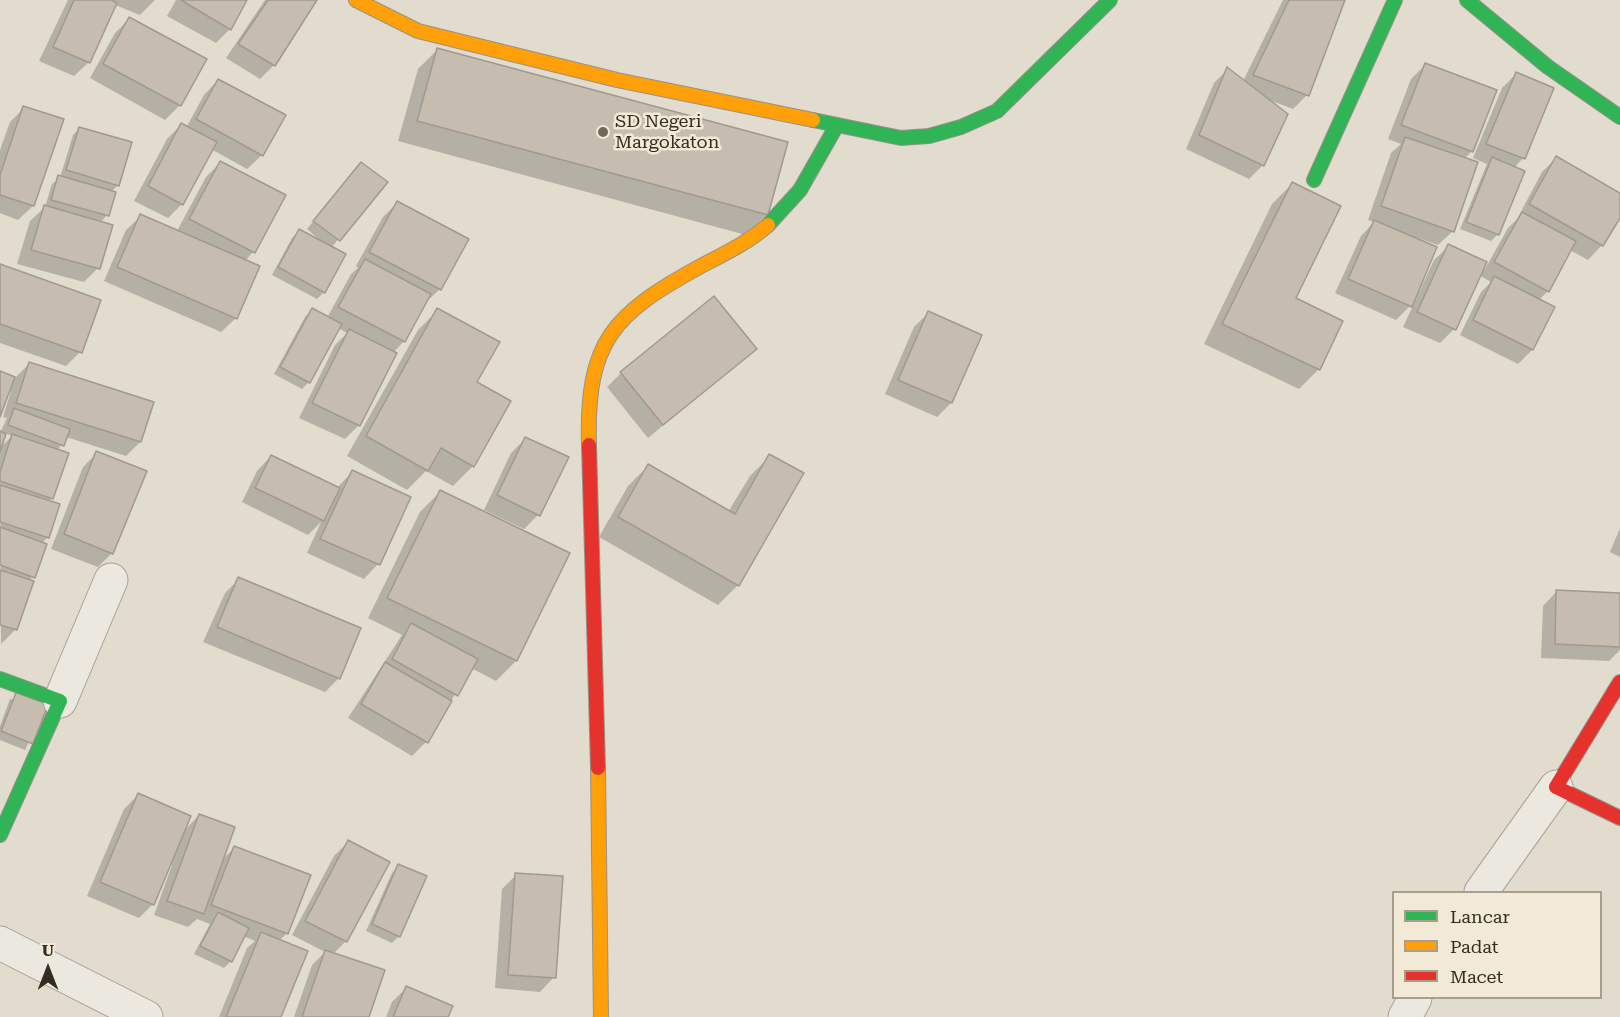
<!DOCTYPE html>
<style>
body{margin:0}
#map{position:relative;width:1620px;height:1017px;overflow:hidden;background:#e2dccf;font-family:"Roboto Serif",serif}
canvas{display:block}
.legend{position:absolute;left:1392px;top:891px;width:210px;height:108px;box-sizing:border-box;background:#f2ead6;border:2px solid #a79e8d;margin:0;padding:8px 10px;list-style:none;font-size:18px;color:#362b20}
.legend li{display:flex;align-items:center;gap:12px;height:30px}
.legend b{width:30px;border:2px solid #a79e8d}
.north{position:absolute;left:18px;top:939px;width:60px;height:60px;-webkit-text-stroke:4px #f2ead6;paint-order:stroke;rotate:0deg;font-size:16px;font-weight:700;line-height:24px;text-align:center;color:#362b20}
.north::after{content:'';display:block;margin:auto;width:21px;height:27px;background:#362b20;clip-path:polygon(50% 0,100% 100%,50% 72%,0 100%)}
</style>
<div id="map">
<canvas width="1620" height="1017"></canvas>
<ul class="legend">
<li><b style="height:8px;background:#30b455"></b>Lancar</li>
<li><b style="height:8px;background:#ff9f0a"></b>Padat</li>
<li><b style="height:8px;background:#e5322d"></b>Macet</li>
</ul>
<div class="north">U</div>
</div>
<script>
const ctx = document.querySelector('canvas').getContext('2d');
ctx.lineJoin = 'round';
function fill(path, color) { ctx.fillStyle = color; ctx.fill(path, 'evenodd'); }
function strokePath(path, color, width, dash) { ctx.strokeStyle = color; ctx.lineWidth = width; ctx.lineCap = dash ? 'butt' : 'round'; ctx.setLineDash(dash || []); ctx.stroke(path); }
function label(font, color, halo, rows, align = 'center') {
  ctx.font = font + ' "Roboto Serif",serif'; ctx.lineWidth = 5; ctx.setLineDash([]); ctx.textBaseline = 'middle'; ctx.strokeStyle = halo; ctx.fillStyle = color; for (const [text, x, y, turn = 0] of rows) {
    ctx.save(); ctx.translate(x, y); ctx.rotate((+turn || 0) * Math.PI / 180); ctx.textAlign = isNaN(turn) ? turn : align; if (halo) ctx.strokeText(text, 0, 0); ctx.fillText(text, 0, 0); ctx.restore();
  }
}
fill(new Path2D(`
 M68 0H155L140 15 115 5 89 62 74 76 39 61Z
 M176 0H245L230 29 216 43 167 16Z
 M265 0H315L274 65 260 79 226 58Z
 M1283 0H1343L1307 95 1293 109 1269 100 1263 165 1249 179 1186 149 1214 83 1228 69 1243 81Z
 M129 19 205 60 180 105 165 120 90 78 115 33Z
 M438 49 766 215 746 235 398 141 418 69Z
 M1425 65 1472 151 1464 159 1453 231 1438 245 1415 237 1414 298 1416 299 1434 260 1449 246 1485 269 1508 228 1517 219 1542 172 1556 158 1620 195V215L1602 245 1588 260 1570 250 1548 291 1539 300 1532 350 1518 364 1460 335 1481 292 1491 282 1479 275 1454 329 1440 343 1403 327 1415 301 1396 320 1335 293 1361 236 1374 222 1368 220 1391 153 1401 144 1388 139 1411 79Z
 M1516 74 1552 89 1523 158 1514 168 1498 234 1491 241 1460 229 1487 164 1473 158 1502 88Z
 M218 80 262 155 247 169 211 149 182 204 168 218 134 201 167 139 181 125 186 128 204 95Z
 M24 108 62 120 33 206 18 220 0 213V150L10 122Z
 M80 128 118 185 111 192 107 215 100 223 98 268 84 282 17 264 30 221 45 207 52 184 60 178 73 135Z
 M220 163 253 252 245 261 236 318 221 332 104 281 126 230 141 216 177 231 206 177Z
 M354 171 386 182 331 248 324 292 317 299 272 275 292 238 299 231 327 246 307 229Z
 M1292 184 1294 299 1319 369 1299 389 1204 344 1272 204Z
 M397 203 440 289 425 303 404 341 393 353 359 425 345 439 299 418 335 345 347 333 338 328 309 382 302 389 274 374 305 317 312 310 327 318 351 274 358 268 356 266 383 217Z
 M0 265 80 352 66 366 0 343Z
 M438 310 475 383 473 466 453 486 426 471 407 490 347 456 418 330Z
 M928 313 980 336 951 403 937 417 885 394 914 327Z
 M755 349 648 438 607 387 621 373Z
 M29 364 152 403 140 442 126 456 66 437 57 451 52 498 48 502V537L41 544 45 545 30 581 32 582 15 630 1 644 0 448 12 436 5 433 0 448V433L7 418 3 417 11 391 9 390 0 413V373L15 378Z
 M525 439 538 515 524 529 484 510 511 453Z
 M97 453 112 553 98 567 51 549 83 467Z
 M271 456 337 488 352 472 409 498 378 564 364 579 307 553 321 522 308 535 242 502 257 471Z
 M770 456 738 585 718 605 599 537 628 486 648 466 728 512 750 476Z
 M440 492 568 554 516 661 496 681 471 668 426 742 412 756 348 718 402 635 368 618 420 512Z
 M1620 528V557L1610 552Z
 M239 579 339 678 325 692 203 642 225 593Z
 M1557 591 1620 594V650L1609 661 1541 658 1543 606Z
 M10 699 47 703 25 750 0 740V726Z
 M138 795 184 831 199 815 221 861 234 848 287 933 279 941 280 1017H219L247 948 255 941 243 936 231 961 224 968 194 954 210 924 197 919 188 927 154 915 172 865 170 864 153 904 139 918 87 896 124 809Z
 M348 842 346 941 333 954 367 1017H294L312 965 325 952 292 935 334 856Z
 M399 866V936L392 943 366 931 392 873Z
 M516 875 554 977 540 992 495 988 502 889Z
 M406 988 446 1017H386L392 1002Z`), '#0003');
const building = new Path2D(`
 M74 0H111L117 3 90 63 53 47Z
 M181 0H247L231 30Z
 M268 0H317L275 66 238 44Z
 M1289 0H1345L1309 96 1253 75Z
 M129 17 207 59 181 106 103 64Z
 M437 48 788 142 768 215 417 121Z
 M1425 63 1497 90 1473 152 1401 125Z
 M1227 67 1288 114 1264 166 1199 135Z
 M1516 72 1554 88 1525 159 1486 144Z
 M218 79 286 115 263 156 196 119Z
 M23 106 64 119 34 206 0 195V175Z
 M181 123 217 142 183 205 148 186Z
 M79 127 132 142 119 186 66 170Z
 M1405 137 1478 162 1454 232 1381 206Z
 M1556 156 1620 193V218L1603 246 1529 204Z
 M1492 157 1525 171 1499 235 1466 222Z
 M220 161 286 195 255 253 189 219Z
 M361 162 388 182 340 241 313 221Z
 M58 175 116 192 109 216 51 200Z
 M1292 182 1341 206 1296 298 1343 321 1320 370 1222 324Z
 M397 201 469 239 441 290 369 252Z
 M44 205 113 225 100 269 31 250Z
 M1522 212 1576 241 1549 292 1494 262Z
 M140 214 260 266 237 319 117 267Z
 M1374 220 1437 247 1412 307 1348 279Z
 M299 229 346 254 325 293 278 267Z
 M1448 244 1487 262 1456 330 1417 312Z
 M365 259 431 294 405 342 338 307Z
 M0 264 101 300 82 353 0 324Z
 M1494 276 1555 307 1533 350 1473 320Z
 M714 296 757 349 663 425 620 372Z
 M312 308 342 324 310 383 280 367Z
 M437 308 500 342 477 382 511 401 474 467 441 448 428 471 366 436Z
 M928 311 982 335 952 403 898 380Z
 M349 329 397 353 360 426 312 403Z
 M29 362 154 402 141 442 16 403Z
 M0 371 15 377 0 417Z
 M14 408 70 429 64 446 8 425Z
 M0 431 6 434 0 452Z
 M12 434 69 453 53 499 0 481V472Z
 M525 437 569 457 540 516 497 495Z
 M96 451 147 471 113 554 64 534Z
 M769 454 804 473 739 586 618 517 648 464 735 514Z
 M271 455 340 488 324 521 255 488Z
 M352 470 411 497 380 565 320 539Z
 M0 485 60 504 49 538 0 522Z
 M440 490 570 553 517 661 387 598Z
 M0 527 47 544 35 578 0 565Z
 M0 570 34 581 17 630 0 625Z
 M238 577 361 628 340 679 217 627Z
 M1556 590 1620 593V647L1555 644Z
 M411 623 478 659 458 696 392 659Z
 M385 662 452 701 428 743 361 704Z
 M17 690 49 702 33 744 1 731Z
 M138 793 191 816 154 905 100 882Z
 M199 814 235 827 204 914 167 901Z
 M348 840 390 862 347 942 305 921Z
 M234 846 311 875 288 934 211 905Z
 M398 864 427 876 400 937 372 924Z
 M515 873 563 876 556 978 508 975Z
 M218 912 249 928 232 962 200 946Z
 M261 932 308 951 281 1017H226Z
 M325 950 385 970 369 1017H302Z
 M406 986 453 1006 448 1017H393Z`);
fill(building, '#c6bcb0');
strokePath(building, '#a2988e', 1.5);
const street = new Path2D(`
 M60 701 111 580
 M1481 892 1556 787
 M0 943 146 1017
 M1405 1017 1415 998`);
const fast = new Path2D(`
 M1467 0 1548 67 1620 117
 M813 120 901 138 929 136 961 127 997 111 1110 0
 M1314 180 1395 0
 M768 225 800 190 837 125
 M0 679 60 701 0 835`);
const slow = new Path2D(`
 M356 0 418 31 617 80 813 120
 M589 445C586 341 613 314 701 266 724 254 749 242 768 225
 M598 768 601 1017`);
const jam = new Path2D(`
 M589 445 598 768
 M1620 682 1556 787 1620 818`);
strokePath(street, '#a8a197', 35);
strokePath(fast, '#979188', 16);
strokePath(slow, '#979188', 16);
strokePath(jam, '#979188', 16);
strokePath(street, '#ebe8e0', 33);
strokePath(fast, '#30b455', 14);
strokePath(slow, '#ff9f0a', 14);
strokePath(jam, '#e5322d', 14);
for (const [x, y, r, color] of [
 [603,132,6,"#72695d"]
]) { const dot = new Path2D(); dot.arc(x, y, r, 0, 2 * Math.PI); ctx.fillStyle = color; ctx.fill(dot); strokePath(dot, '#f2ead6', 2); }
label('18px', '#362b20', '#f2ead6', [
 ["SD Negeri",615,122],
 ["Margokaton",615,143]
], 'left');
</script>
